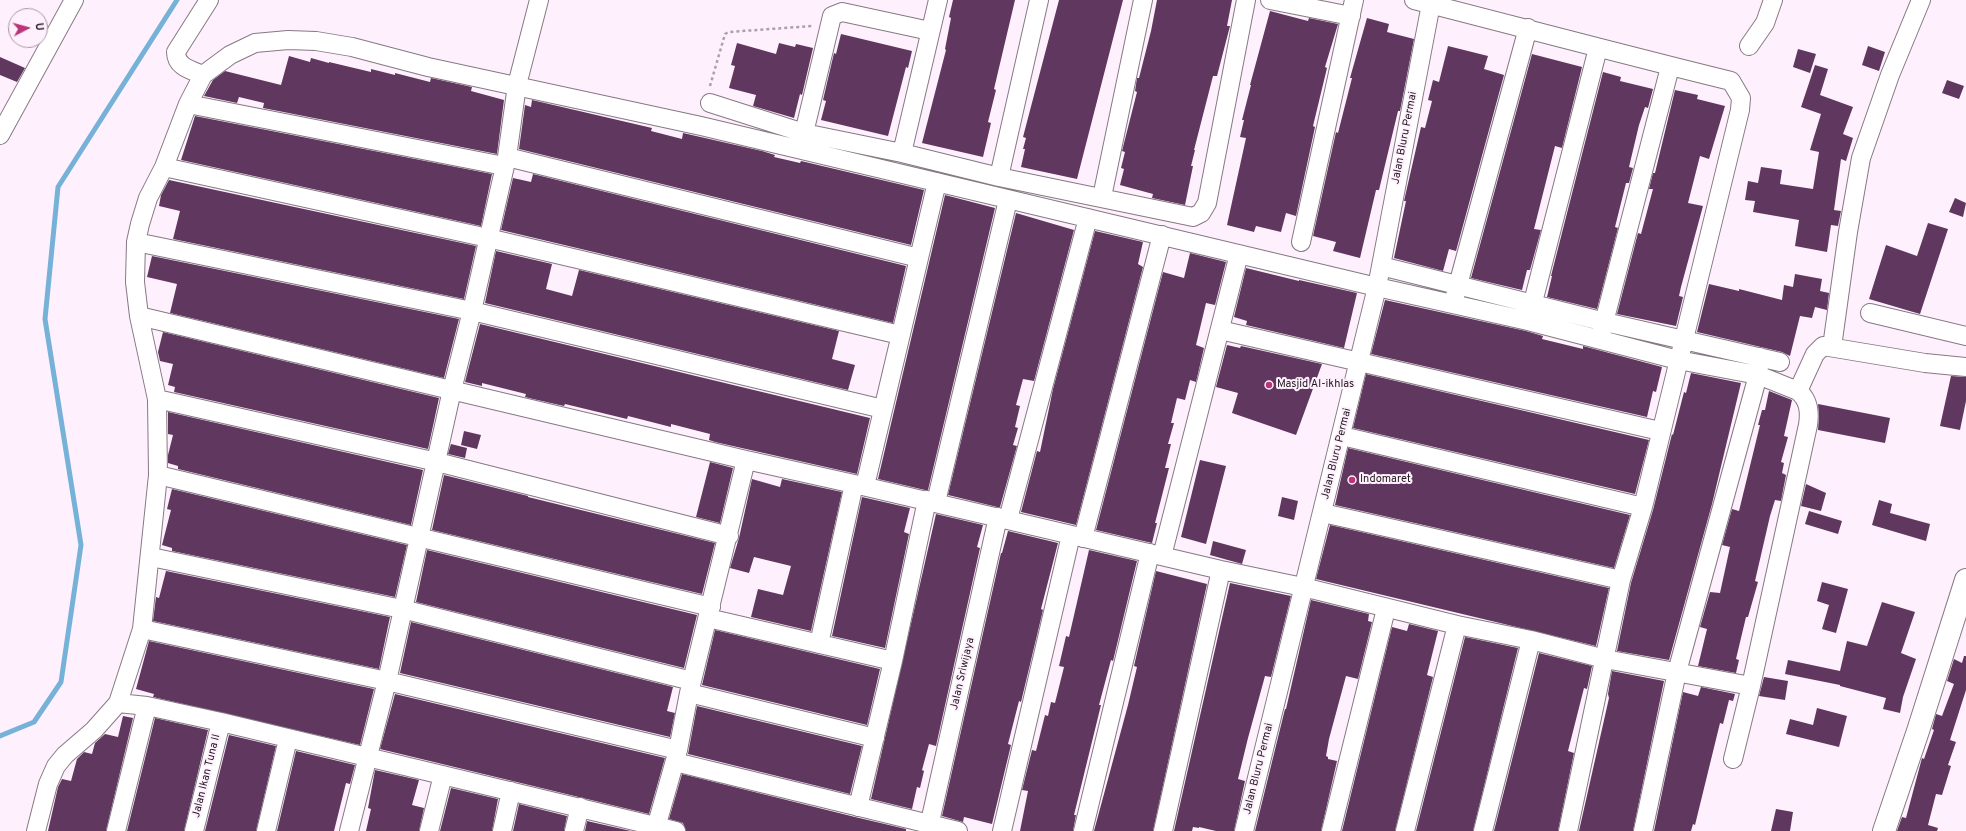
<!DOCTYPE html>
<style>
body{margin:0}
#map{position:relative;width:1966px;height:831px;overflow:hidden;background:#fff0fd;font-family:Overpass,sans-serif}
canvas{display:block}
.north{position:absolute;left:8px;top:8px;width:40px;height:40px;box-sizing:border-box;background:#fff0fd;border:1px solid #a59aa4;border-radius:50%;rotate:84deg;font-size:11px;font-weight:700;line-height:16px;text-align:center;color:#1f191e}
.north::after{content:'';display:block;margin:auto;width:14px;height:18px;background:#b93478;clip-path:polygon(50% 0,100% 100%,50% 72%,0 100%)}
</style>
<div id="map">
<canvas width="1966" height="831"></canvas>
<div class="north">U</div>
</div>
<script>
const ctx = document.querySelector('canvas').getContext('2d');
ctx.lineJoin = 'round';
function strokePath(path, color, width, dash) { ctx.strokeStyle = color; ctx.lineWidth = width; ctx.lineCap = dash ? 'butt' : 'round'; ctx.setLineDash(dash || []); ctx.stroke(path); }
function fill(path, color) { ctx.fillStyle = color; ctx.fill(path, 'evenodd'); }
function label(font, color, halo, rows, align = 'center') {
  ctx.font = font + ' Overpass,sans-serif'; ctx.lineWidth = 4; ctx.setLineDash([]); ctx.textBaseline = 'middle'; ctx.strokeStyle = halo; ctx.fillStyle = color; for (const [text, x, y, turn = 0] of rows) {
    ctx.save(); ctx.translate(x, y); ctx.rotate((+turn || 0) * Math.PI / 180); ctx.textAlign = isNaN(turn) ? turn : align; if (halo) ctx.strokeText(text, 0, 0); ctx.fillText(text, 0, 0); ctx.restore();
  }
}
strokePath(new Path2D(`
 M0 736 34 722 61 682 81 545 45 319 58 187 177 0`), '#76b2d8', 5);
fill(new Path2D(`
 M953 0H1015L994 89 996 90 988 122 991 123 983 157 922 143 946 50 945 49 951 18 949 17Z
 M1059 0H1123L1077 179 1021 167 1025 149H1023L1026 138 1023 137Z
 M1157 0H1232L1227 26H1230L1217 76H1213L1194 150H1195L1191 166H1193L1185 205 1152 198 1153 194 1120 185 1124 169 1121 168 1125 152 1122 151 1137 92 1135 91 1137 78H1139L1151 31Z
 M1270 11 1308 21 1309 18 1338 24 1325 67 1327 68 1313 126 1315 127 1296 216 1286 213 1281 232 1256 226 1254 232 1227 225 1246 138 1240 137 1244 120H1242L1251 85H1250Z
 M1367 18 1389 24 1387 32 1414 39 1400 111H1398L1379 190H1376L1360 258 1333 251 1336 242 1313 236 1336 132 1338 133 1352 78H1350Z
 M841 34 912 51 908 68 906 67 888 136 821 120 826 101 823 100 834 53 836 54Z
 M737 43 776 54 779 43 795 47 796 44 813 48 802 95 800 94 794 118 753 106 756 95 729 88 735 66 731 65Z
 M1448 46 1488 56 1484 69 1504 75 1456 251 1449 249 1443 271 1394 258 1406 201H1404L1421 127 1425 128 1432 101 1428 100 1433 80 1439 82Z
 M1868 46 1885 52 1879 71 1862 65Z
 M1798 49 1816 54 1810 73 1793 67Z
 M1532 54 1582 67 1562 148 1555 146 1534 229 1541 230 1530 270H1527L1522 290 1471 278Z
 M289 56 310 62 311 58 329 63V62L371 72V69L395 75V73L430 82 431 78 472 87 471 91 504 100 497 154 263 108 264 103 239 97 237 103 204 96 213 80 225 71 281 85Z
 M0 57 25 68 17 82 0 75Z
 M1815 65 1828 69 1820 95 1853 107 1843 134 1853 138 1846 161 1841 159 1834 210 1841 211 1838 226 1831 225 1827 252 1795 246 1799 220 1753 212 1755 201 1745 200 1748 181 1758 183 1761 167 1782 170 1780 184 1813 189 1819 152 1810 150 1821 114 1801 107Z
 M1603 72 1621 77 1620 81 1653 89 1648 108 1645 107 1639 125 1629 167 1633 168 1629 183H1626L1615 227 1618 228 1597 309 1547 297 1552 276H1551Z
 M1947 80 1964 86 1959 99 1942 93Z
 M1675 90 1698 95 1697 99 1725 106 1709 159 1700 156 1688 203 1703 206 1681 287 1679 296 1683 297 1676 326 1617 314 1638 233 1641 234 1653 189H1649L1653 173H1655Z
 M532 100 652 128 651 131 682 139 683 133 762 151 775 155 774 157 800 163 801 161 924 190 911 245 519 149 525 105 531 107Z
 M195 116 492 174 481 226 181 160Z
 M533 174 906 266 893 323 501 230 513 178 531 182Z
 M169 180 476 246 464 299 173 239 180 211 159 206 161 195Z
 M945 195 995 208 928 490H925L878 479Z
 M1955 198 1966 203 1963 217 1949 212Z
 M1016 213 1074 230 1034 381 1023 379 1016 405 1020 406 1015 427 1018 428 1013 445 1017 446 1000 507H997L948 495Z
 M1928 223 1948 229 1920 314 1869 299 1886 245 1917 256Z
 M1095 231 1143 242 1138 264 1143 267 1076 525 1021 512 1037 451 1040 452 1053 389Z
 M496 251 552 264 546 289 572 296 579 270 839 331 832 359 855 365 848 390 485 303Z
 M1190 253 1226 262 1215 305 1206 303 1196 345 1204 348 1196 382 1190 380 1185 400 1177 398 1171 423H1174L1168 444H1171L1165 468H1169L1155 523H1157L1152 543 1096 530 1163 272 1184 278Z
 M152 256 459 319 444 378 170 313 177 284 147 277Z
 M1246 268 1299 281V280L1357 293 1344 348 1246 325 1247 321 1234 317Z
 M1795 274 1822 279 1820 291 1829 293 1827 310 1815 307 1812 318 1800 316 1790 356 1782 352 1697 332 1709 284 1739 291V289L1782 300 1784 285 1793 287Z
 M1385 300 1526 331 1543 336 1542 339 1583 349V346L1662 367 1656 392 1653 391 1647 417 1371 354Z
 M480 324 870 418 857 474 715 442 709 440 710 434 671 424V427L628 416 627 419 565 404 564 406 533 399 525 397 526 394 482 383V386L465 382Z
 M163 332 439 398 428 449 174 392 175 387 168 385 173 364 160 361 158 352Z
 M1227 345 1240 348 1241 346 1322 364 1296 435 1232 413 1238 393 1216 387Z
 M1691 373 1741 383 1712 504 1669 660 1617 651 1631 583 1653 510 1672 434 1673 435 1684 392 1686 393Z
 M1366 374 1649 440 1635 494 1353 428Z
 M1951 376 1966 377V401L1960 430 1940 426Z
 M1769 391 1792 400 1784 436 1788 437 1781 462 1784 463 1782 473 1786 475 1781 501 1775 500 1770 516 1755 581 1758 582 1748 617H1746L1736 659 1739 660 1736 673 1698 666 1707 629 1700 627 1710 592 1720 593 1730 547 1722 545 1732 509 1739 511 1760 425H1758L1762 410H1765Z
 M1818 404 1890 418 1885 443 1818 430 1819 416Z
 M168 412 423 470 411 525 178 469V466L168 463V455L173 435 168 434Z
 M464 431 481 435 477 449 461 445Z
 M451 444 467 448 465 458 448 454Z
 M1348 448 1630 515 1614 568 1335 505Z
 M1200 460 1226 466 1206 544 1181 537Z
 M710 462 733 468 720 523 696 517Z
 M444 475 528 496V497L715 543 702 594 432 530Z
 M752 479 780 487 782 479 842 492 811 631 751 617 758 589 783 595 791 566 754 557 749 573 730 568 739 538Z
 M1806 484 1826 493 1821 511 1801 506Z
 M172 489 407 545 395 597 172 551V548L162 545 171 510 167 509Z
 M862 497 910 508 904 532 909 534 885 648 832 636Z
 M1282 497 1298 501 1294 520 1278 516Z
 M1879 500 1892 504 1890 513 1930 524 1926 541 1872 525Z
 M1809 511 1842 521 1838 534 1805 524Z
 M936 514 983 525 977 547 980 548 936 746 929 744 922 770 924 771 920 788 917 787 912 809 871 799Z
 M1330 525 1609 588 1596 646 1316 579Z
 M1008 531 1058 543 1041 609 1043 610 1021 702 1019 701 1008 744 1011 745 992 824 964 817 963 822 942 816 1001 553H1002Z
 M1213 541 1246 550 1242 564 1210 555Z
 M427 550 697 615 684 668 416 602Z
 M1089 550 1137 561 1113 661 1111 660 1099 705H1101L1074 815H1076L1073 831H1020L1028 791 1022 790 1032 750 1036 751 1045 715 1048 716 1051 702 1055 703 1064 667 1059 666 1066 636 1069 637Z
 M166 571 390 617 379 669 153 621 156 597 159 598Z
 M1156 571 1207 584 1153 831H1094L1128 705 1137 667 1134 666Z
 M1822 582 1848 589 1836 633 1822 629 1829 605 1817 601Z
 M1230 583 1291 596 1271 677 1265 676 1248 738 1238 779 1245 781 1234 831H1216L1199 827V828L1193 827 1192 831H1174Z
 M1311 600 1369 614 1368 621 1372 622 1358 679 1346 676 1329 739 1326 756 1328 757V759L1337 761 1321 831H1255L1285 709H1286Z
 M1882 602 1915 612 1901 653 1916 659 1903 697 1900 713 1883 709 1886 698 1840 686V685L1785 674 1788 660 1840 671 1847 641 1867 646Z
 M411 622 673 687 667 711 675 713 670 737 400 673Z
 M1409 624 1438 631 1427 675 1433 677 1395 831H1342L1392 627 1407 631Z
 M715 630 880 669 867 725 702 685Z
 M1465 637 1518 648 1473 831H1416Z
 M149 641 374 689 360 745 153 697 154 694 136 689Z
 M1539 653 1592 666 1587 689 1584 688 1568 751 1574 753 1558 831H1494Z
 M1964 656H1966V690L1950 740 1956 742 1948 765 1951 766 1942 795 1936 794 1928 825 1938 828 1937 831H1897L1902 817 1906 818 1922 758 1924 759 1934 730 1932 729 1936 714 1942 716 1954 684 1947 681 1954 659 1962 663Z
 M1612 671 1664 681 1633 831H1579L1609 698 1608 694Z
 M1764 677 1788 681 1785 700 1759 696Z
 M1701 687 1735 694 1733 701 1729 700 1723 724 1720 723 1695 825 1693 824 1691 831H1654L1683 692 1698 696Z
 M395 694 665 758 649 814 380 749Z
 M697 706 862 746 850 794 688 754Z
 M1817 708 1847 716 1839 747 1786 734 1790 719 1813 725Z
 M123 716 133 718 106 831H48L58 787 62 779 71 781 77 759 84 752 92 754 95 743 105 734 118 737Z
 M155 718 208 730 184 831H127Z
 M229 735 276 746 256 831H205Z
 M296 751 355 765 350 784 346 783 334 831H277Z
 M375 770 419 780 412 805 424 808 419 831H366L371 809 368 808Z
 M682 774 855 817 906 829V831H686L683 823 669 819Z
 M451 788 498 799 492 831H440Z
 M519 804 567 816 564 831H513Z
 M1776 809 1793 812 1790 831H1771Z
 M587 821 631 831H585Z`), '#60375f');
const street = new Path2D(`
 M1270 0 1351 16
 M1414 0C1520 27 1625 55 1731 81L1741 98 1740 110 1643 507 1621 580 1568 831
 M1749 46 1765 23 1773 0
 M203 75C191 70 176 67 176 52L209 0
 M710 103 804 133 902 153 999 177 1193 217 1201 213 1207 203 1246 0
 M188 104 504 166
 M804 133 832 16 842 12 930 31
 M0 135 74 0
 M902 153 938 0
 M507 157 919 258
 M164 167 488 238 900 335
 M999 177 1039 0
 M1102 197 1143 0
 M136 242 472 311 883 409
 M1301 242 1354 0
 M1381 266 1605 322 1780 362
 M1455 296 1528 28
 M1870 313 1966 336
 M1530 314 1598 48
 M139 316 746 460 854 484 1221 570 1303 587 1457 625 1531 640 1605 659 1751 686
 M1220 330 1660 431
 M1601 334 1670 67
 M1832 347 1848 232 1861 158 1890 75 1921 0
 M1798 391 1815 354 1823 346 1925 363 1966 367
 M157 399 437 462 729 536
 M1342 436 1643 507
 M158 475 711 607
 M865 486 937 182
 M936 502 1008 200
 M1323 513 1621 580
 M1008 519 1088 218
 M1083 538 1162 235
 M1162 556 1239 254
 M151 557 402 609 692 681
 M708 618 893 661
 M142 629 387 681 678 750
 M819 644 854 484
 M689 693 875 738
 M118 703 147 706 221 722 676 831
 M675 762 958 831
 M858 807 893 661 927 500
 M36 831 48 784 56 766 65 755 94 730 118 703 142 629 158 475 157 399 139 316 135 282 136 242 140 224 148 198 164 167 188 104 203 75 230 55 255 43 288 40 316 41 352 47 428 67 701 126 1377 287 1528 321 1678 360 1758 375 1798 391C1809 400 1810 412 1808 425L1751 686 1733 759
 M116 831 147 706
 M194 831 221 722
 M266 831 288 739
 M349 831 387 681 452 390 472 311 507 157 517 85 539 0
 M429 831 443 775
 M502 831 511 791
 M574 831 580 807
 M655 831 678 750 689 693 746 460
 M928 831 998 517
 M1002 831 1071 535
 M1083 831 1150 553
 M1163 831 1221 570
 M1244 831 1377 287 1431 4
 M1331 831 1386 609
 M1405 831 1457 625
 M1483 831 1531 640
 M1643 831 1677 672 1758 375 1760 357`);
const secondary = new Path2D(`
 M1884 831 1918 731 1966 580`);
strokePath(street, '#867984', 20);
strokePath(secondary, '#867984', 24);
strokePath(new Path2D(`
 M710 86 725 34 729 32 812 26`), '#aca0aa', 2.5, [3, 3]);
strokePath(street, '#fff', 18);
strokePath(secondary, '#fff', 22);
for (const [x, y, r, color] of [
 [1269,385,4,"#b93478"],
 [1352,480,4,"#b93478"]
]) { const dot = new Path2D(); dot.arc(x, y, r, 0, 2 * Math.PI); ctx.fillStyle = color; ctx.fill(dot); strokePath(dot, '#fff0fd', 1.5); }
label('11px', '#1f191e', '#fff0fd', [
 ["Jalan Bluru Permai",1405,138,-79],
 ["Jalan Bluru Permai",1337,454,-76],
 ["Jalan Sriwijaya",963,674,-77],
 ["Jalan Bluru Permai",1259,769,-76],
 ["Jalan Ikan Tuna II",207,776,-76]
]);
label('11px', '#1f191e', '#fff0fd', [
 ["Masjid Al-ikhlas",1277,385],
 ["Indomaret",1360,480]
], 'left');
</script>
